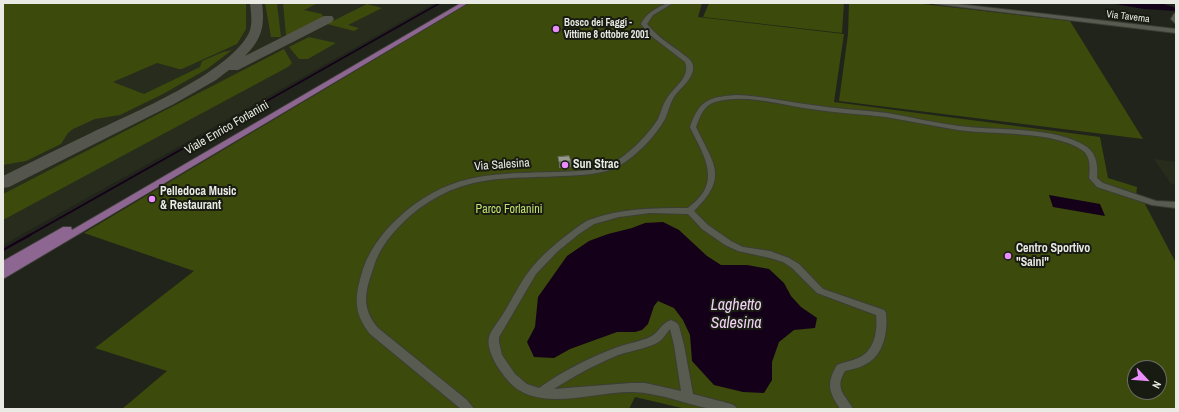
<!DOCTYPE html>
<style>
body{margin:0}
#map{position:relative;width:1179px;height:412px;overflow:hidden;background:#21241a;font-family:"Archivo Narrow",sans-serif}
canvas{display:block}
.frame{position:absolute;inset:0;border:4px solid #e8eae3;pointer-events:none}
.north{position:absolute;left:1127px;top:360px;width:40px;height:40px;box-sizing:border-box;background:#181b11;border:1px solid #6b6e65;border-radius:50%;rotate:116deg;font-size:11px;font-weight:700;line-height:16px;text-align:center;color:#e8eae3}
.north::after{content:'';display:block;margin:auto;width:14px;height:18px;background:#eb8dfc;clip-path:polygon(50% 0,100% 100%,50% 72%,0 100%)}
</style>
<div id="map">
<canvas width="1179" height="412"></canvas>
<div class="frame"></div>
<div class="north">N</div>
</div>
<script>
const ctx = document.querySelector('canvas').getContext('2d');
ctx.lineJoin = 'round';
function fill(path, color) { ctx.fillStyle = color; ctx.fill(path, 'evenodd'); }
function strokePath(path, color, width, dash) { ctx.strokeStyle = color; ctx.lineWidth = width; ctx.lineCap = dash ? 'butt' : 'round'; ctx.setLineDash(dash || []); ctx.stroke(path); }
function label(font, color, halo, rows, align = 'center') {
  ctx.font = font + ' "Archivo Narrow",sans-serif'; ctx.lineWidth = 4; ctx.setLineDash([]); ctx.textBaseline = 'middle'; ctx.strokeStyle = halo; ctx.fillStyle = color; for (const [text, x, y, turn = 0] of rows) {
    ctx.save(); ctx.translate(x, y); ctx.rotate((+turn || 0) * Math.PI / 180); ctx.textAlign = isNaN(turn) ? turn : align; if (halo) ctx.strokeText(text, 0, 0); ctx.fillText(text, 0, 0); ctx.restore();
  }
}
fill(new Path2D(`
 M3 3H435L3 245Z
 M1154 159 1176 162V185L1171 184Z`), '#272c1c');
fill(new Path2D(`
 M3 3H246V29L237 44 182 69H179L157 63 113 82 144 94 200 67 202 61 223 52 232 50 207 69 163 94 120 115 95 119 73 129 68 133 61 144 26 161 3 165Z
 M265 3H277L281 37H271Z
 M283 3H318L304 10 322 14 323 18 286 36Z
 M469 3H702L698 17 844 34 834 102 1100 137 1108 178 1137 187 1136 197 1145 204 1176 263V409H686L635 397 629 409H122L167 371 95 348 194 271 84 233ZM1135 368H1159V392H1135Z
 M709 3H844L842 33 703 17Z
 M849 3H914L1070 21 1143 139 839 101 848 34Z
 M367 4 382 8 348 25 359 28 354 31 327 24Z
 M309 37 336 43 308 59H299L289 47Z
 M284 49 292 63 288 67 3 220V194Z`), '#3c4a0b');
fill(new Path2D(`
 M1109 3H1161L1176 8V11L1144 9Z
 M1049 195 1100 204 1105 216 1053 207Z
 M663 222 679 230 707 256 721 265H747L769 269 784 283 791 296 801 307 817 318 815 328 794 330 779 342 772 362V380L764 393 743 392 714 385 692 361 690 335 683 320 674 308 658 301 654 306 648 324 642 330 635 332H617L570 349 554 358 534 357 527 342 535 327 538 297 567 256 589 241 608 234 632 228 645 223Z`), '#140019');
strokePath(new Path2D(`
 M265 102 440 3`), '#140019', 1.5);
strokePath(new Path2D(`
 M28 236 267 101`), '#140019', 2);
strokePath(new Path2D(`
 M3 250 30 235`), '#140019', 2.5);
fill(new Path2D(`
 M250 3H262C265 26 262 39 245 56L324 16H332L334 19 332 22 238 70H229L216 80 174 104 9 187 3 188V176C32 162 61 147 91 133 132 113 228 74 249 33 253 24 251 13 250 3Z`), '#54564d');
const minor = new Path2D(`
 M667 3H673L653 15 647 24C656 35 667 43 679 51 682 54 688 57 691 61 699 73 683 86 676 94 670 102 669 110 665 119 655 137 636 156 619 166 602 175 581 175 562 176 501 179 461 174 411 215 394 230 379 247 373 269 365 292 361 308 378 328L467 400 474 409H461L370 334C352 311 355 296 363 269 371 246 387 227 406 211 455 171 497 174 557 172 575 171 596 172 613 163 628 155 649 134 658 119 661 113 662 106 666 100 673 87 691 78 685 62L650 35 641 24C646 13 657 8 667 3Z
 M934 3H949L1176 29V33L936 4Z
 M1176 13V24L1171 19 1174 14Z
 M736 95C762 96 787 102 812 105 837 109 862 110 887 113 911 117 935 123 959 126 996 131 1056 126 1087 147 1097 154 1098 167 1097 178L1103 183 1156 201 1176 202V208L1152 205 1097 187 1089 178C1090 169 1091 156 1082 150 1052 130 993 135 958 130 934 126 910 121 886 117 861 114 836 113 811 109 781 105 746 93 715 102 704 105 700 116 696 127 714 165 729 177 694 211L708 225 731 241 743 247 770 251 789 258 799 264 823 289 884 310 886 313C888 331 884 355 866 364 860 368 852 369 845 371 834 389 845 394 853 409H840L839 407C828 391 827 382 837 365 844 362 852 361 858 358 874 352 878 331 876 315L817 293 792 268 783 262 770 258 738 251 725 245 702 229 688 214 650 213 619 217 594 224 579 234 558 251 536 274 499 337V342L502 355 515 374 527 384 539 388C563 371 590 357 618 347 628 343 640 342 650 337 659 333 660 324 671 320L677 323 679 326 684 345 693 394 731 404 735 406 737 409C729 409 720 410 712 409 685 404 661 393 633 392 598 391 548 410 517 389 505 380 485 353 489 337 491 330 499 321 503 314 512 300 519 284 530 270 540 257 554 245 567 235 574 230 582 223 589 220 621 208 654 208 688 208 694 203 701 197 705 189 715 169 698 145 690 127 699 100 709 97 736 95ZM670 329 674 345 681 391 645 383H631L554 389C574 376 594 365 616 356 628 351 651 348 660 341 664 338 666 333 670 329Z`);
const major = new Path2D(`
 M461 3H468L3 279V261L63 227H71L72 230Z`);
strokePath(minor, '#3c3e36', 2);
strokePath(major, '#3c3e36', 2);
fill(minor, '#585c50');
fill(major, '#8d6691');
fill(new Path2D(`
 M571 161V167L559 168V162Z`), '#696c63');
const building = new Path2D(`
 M569 156 571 161 559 162 558 157Z`);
fill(building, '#969a8d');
strokePath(building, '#696c63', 1);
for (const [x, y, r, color] of [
 [556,29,4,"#eb8dfc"],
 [565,165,4,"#eb8dfc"],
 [152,199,4,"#eb8dfc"],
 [1008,256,4,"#eb8dfc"]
]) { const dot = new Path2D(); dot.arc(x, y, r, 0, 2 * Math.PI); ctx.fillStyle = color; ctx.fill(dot); strokePath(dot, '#181b11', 1.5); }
label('10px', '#e8eae3', '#181b11', [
 ["Via Taverna",1128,17,7]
]);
label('bold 10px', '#e8eae3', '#181b11', [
 ["Bosco dei Faggi -",564,23],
 ["Vittime 8 ottobre 2001",564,35]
], 'left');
label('12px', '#e8eae3', '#181b11', [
 ["Viale Enrico Forlanini",227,128,-30],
 ["Via Salesina",502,165,-4]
]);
label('bold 12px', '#e8eae3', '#181b11', [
 ["Sun Strac",573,165],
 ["Pelledoca Music",160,192],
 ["& Restaurant",160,206],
 ["Centro Sportivo",1016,249],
 ["\"Saini\"",1016,263]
], 'left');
label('12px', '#c3e16f', '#181b11', [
 ["Parco Forlanini",509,210]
]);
label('italic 16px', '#f1d2f6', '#181b11', [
 ["Laghetto",736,306],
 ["Salesina",736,324]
]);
</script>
